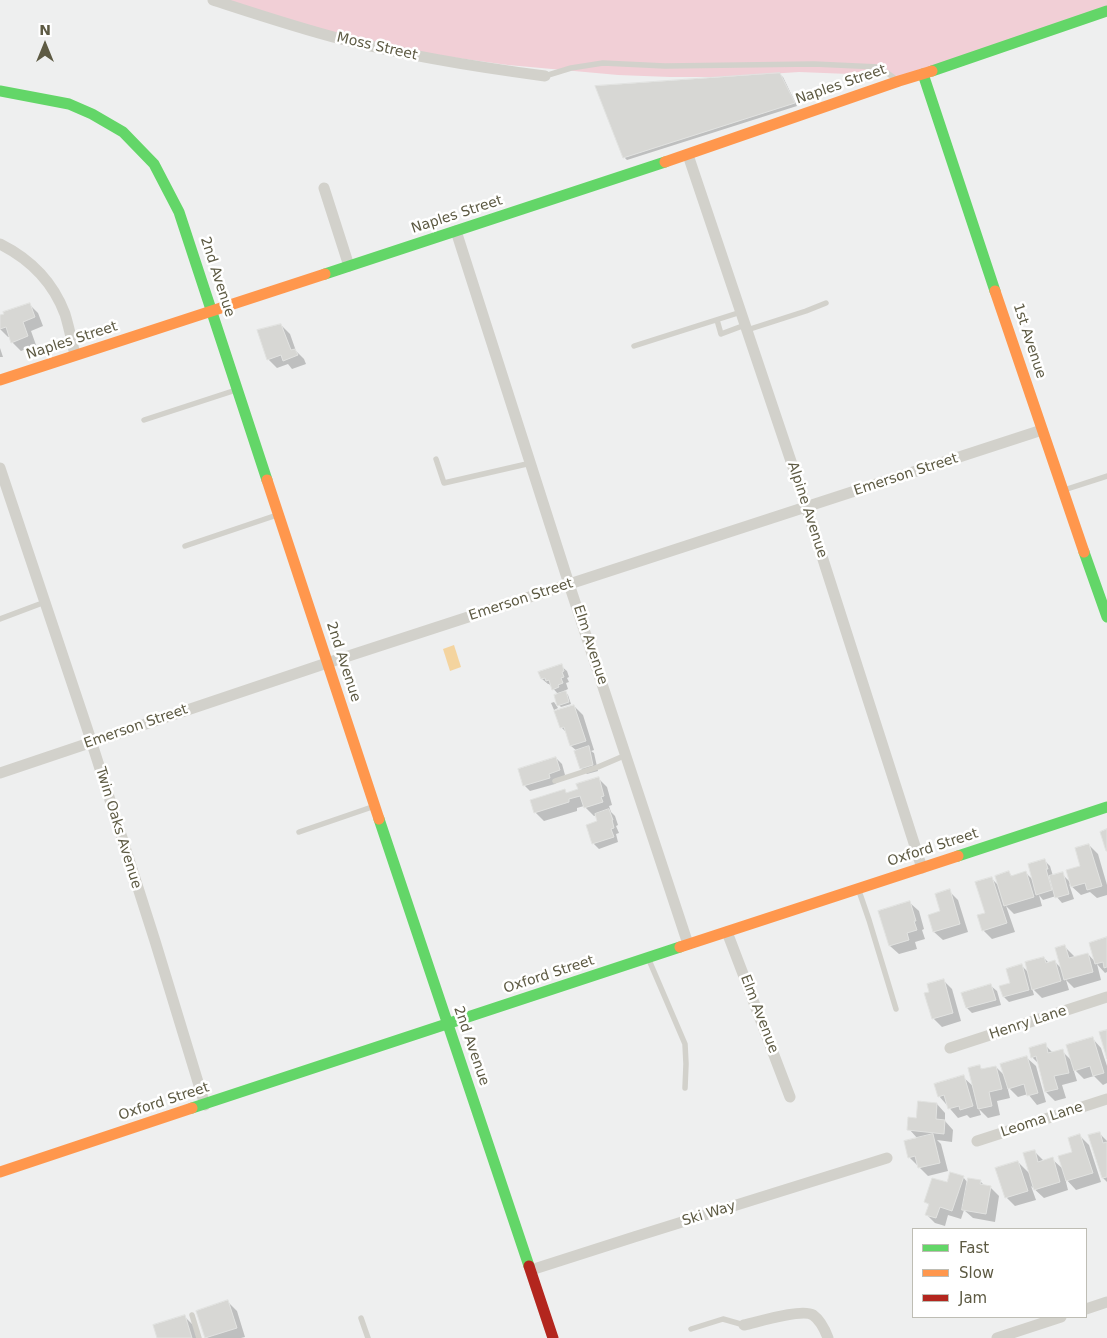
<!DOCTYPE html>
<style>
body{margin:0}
#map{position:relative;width:1107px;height:1338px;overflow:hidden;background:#eeefef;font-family:"DejaVu Sans",sans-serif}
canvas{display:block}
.legend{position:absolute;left:912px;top:1228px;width:175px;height:90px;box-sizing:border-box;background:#fff;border:1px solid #bebdb4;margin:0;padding:6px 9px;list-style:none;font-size:15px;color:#5d5a43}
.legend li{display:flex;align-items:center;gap:10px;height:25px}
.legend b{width:25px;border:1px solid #bebdb4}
.north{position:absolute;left:20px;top:20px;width:50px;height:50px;-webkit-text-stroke:4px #fff;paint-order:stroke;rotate:0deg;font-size:14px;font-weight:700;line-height:20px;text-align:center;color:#5d5a43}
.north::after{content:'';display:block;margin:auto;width:18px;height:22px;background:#5d5a43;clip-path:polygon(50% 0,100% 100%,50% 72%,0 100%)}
</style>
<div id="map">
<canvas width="1107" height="1338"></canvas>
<ul class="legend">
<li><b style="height:6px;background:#63d668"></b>Fast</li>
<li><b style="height:6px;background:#ff974d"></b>Slow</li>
<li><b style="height:6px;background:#b3261e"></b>Jam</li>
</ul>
<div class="north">N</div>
</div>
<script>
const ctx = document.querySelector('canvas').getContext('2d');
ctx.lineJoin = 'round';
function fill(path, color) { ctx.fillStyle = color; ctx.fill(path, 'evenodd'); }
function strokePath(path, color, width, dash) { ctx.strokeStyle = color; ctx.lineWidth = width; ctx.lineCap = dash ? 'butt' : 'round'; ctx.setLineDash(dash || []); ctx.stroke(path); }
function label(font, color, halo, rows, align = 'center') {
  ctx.font = font + ' "DejaVu Sans",sans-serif'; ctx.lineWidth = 5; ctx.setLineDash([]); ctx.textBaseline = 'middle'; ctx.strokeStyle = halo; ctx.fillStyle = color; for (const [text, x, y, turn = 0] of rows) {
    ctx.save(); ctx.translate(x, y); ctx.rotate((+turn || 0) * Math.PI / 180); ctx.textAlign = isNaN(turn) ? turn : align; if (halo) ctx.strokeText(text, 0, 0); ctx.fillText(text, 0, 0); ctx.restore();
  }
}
fill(new Path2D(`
 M216 0H1107V16L925 77 799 72 724 77H670L618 75 508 65 443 56 373 43Z`), '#f1cfd6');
fill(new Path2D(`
 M454 645 461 667 450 671 443 649Z`), '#f4d49f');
fill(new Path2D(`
 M780 75 783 77 797 106 627 160 624 157Z
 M29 304 38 313 43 326 31 331 36 345 21 351 12 342 10 337H8L0 329V317Z
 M281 325 290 334 296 351 304 359 306 364 292 369 288 364 277 368 268 359Z
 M0 348 3 357H0Z
 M561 666 567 671 569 677 567 678 569 682 566 683 568 689 564 691 568 695 571 704 561 707 559 705V695L549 684H548L542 679Z
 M554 702 558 708 554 710 551 703Z
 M574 706 583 715 594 750 591 751 594 753 598 771 587 774 581 769 576 752 577 751 571 746 567 733 561 727Z
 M556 758 562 764 565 775 555 784 530 791 525 786 519 770Z
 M598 778 607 787 612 805 609 806 611 812 615 816 618 825 616 826 619 833 616 834 618 842 599 849 593 843 599 822 597 815 594 816 584 806 577 808V811L544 821 535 812 565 791 568 794 579 790Z
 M1089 845 1098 854 1107 885V895L1097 898 1090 892 1081 895 1069 884 1074 899 1062 903 1056 896 1043 900 1039 895 1042 906 1014 914 1006 906 1015 932 992 939 983 930 991 878 999 886 1009 873 1013 877 1026 873 1033 880 1045 861 1050 866 1053 876 1062 874 1070 882 1082 867Z
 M949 891 958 900 968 932 943 940 934 932Z
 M910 903 919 911 924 929 922 930 925 939 915 942 917 949 899 954 890 946Z
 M1107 938V972L1105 973 1097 964 1101 980 1074 988 1066 980 1069 990 1042 998 1032 988 1034 995 1009 1002 1004 997 1022 966 1029 973 1044 958 1049 963 1055 962 1063 970 1065 947 1074 956 1075 958 1088 954 1096 963Z
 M943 980 952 989 961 1021 942 1027 933 1018Z
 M991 986 997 991 1001 1005 972 1013 967 1008Z
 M1093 1039 1101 1048 1107 1066V1083L1103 1085 1094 1076 1084 1079 1073 1068 1077 1081 1062 1085 1066 1098 1055 1101 1046 1092 1039 1064 1032 1057 1045 1045 1053 1053 1062 1051 1072 1061Z
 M1027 1058 1036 1066 1046 1102 1037 1105 1028 1094 1018 1097 1007 1086 1010 1098 997 1101 1000 1115 988 1118 979 1109 981 1115 970 1118 967 1115 958 1118 939 1096 963 1077 974 1087 980 1067 983 1070 996 1067 1006 1077Z
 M937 1104 945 1113V1121L953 1130 952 1142 937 1140 941 1144 948 1171 928 1176 909 1157 918 1139 909 1129 917 1119Z
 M1099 1133 1107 1141V1182L1103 1178Z
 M1080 1136 1089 1145 1101 1182 1076 1190 1065 1178 1068 1190 1044 1198 1031 1186 1036 1200 1015 1206 1006 1197 1018 1162 1031 1175 1034 1151 1044 1161 1052 1159 1064 1170 1074 1152Z
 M963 1177 968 1183 980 1181 986 1187 991 1188 999 1196 995 1222 973 1218 964 1210 961 1219 948 1215 945 1226 935 1223 926 1214 929 1205 926 1202Z
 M228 1302 237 1311 245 1337 241 1338H207Z
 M184 1316 193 1325 197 1338H158Z`), '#0003');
const building = new Path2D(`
 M780 73 795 103 623 158 595 86Z
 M30 303 35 317 23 322 28 336 11 343 6 327 0 329V315L4 314 3 312Z
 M281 324 291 350 295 349 298 355 283 361 281 355 267 360 257 330Z
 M562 664 564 671 562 672 564 677 561 678 563 683 558 685 559 687 552 690 549 680 546 681 545 678 541 679 538 672Z
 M566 691 569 702 557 706 554 695Z
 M574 705 586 741 570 746 564 727 560 728 554 711Z
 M589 746 593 765 580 769 574 751Z
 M556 757 560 770 549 774 550 778 523 786 518 769Z
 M599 777 604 796 601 797 603 802 584 808 580 796 569 799V802L534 813 530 800 565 789 566 793 578 789 576 784Z
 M609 809 613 820H612L614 828 611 829 614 837 592 844 586 825 597 821 595 814Z
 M1107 829V851H1106L1100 832Z
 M1089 844 1102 886 1087 890 1085 883 1071 887 1066 870 1080 866 1075 848Z
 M1045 859 1048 869H1046L1052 890 1036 895 1028 864Z
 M1009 871 1011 876 1026 871 1034 897 1004 906 995 876Z
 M1063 872 1069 894 1055 898 1049 876Z
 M992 877 1007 923 982 931 977 915 985 913 975 882Z
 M950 889 960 924 933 932 928 915 940 911 935 894Z
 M910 901 916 921H914L917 930 907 933 909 940 889 946 878 911Z
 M1107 937V967L1104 968 1103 962 1095 964 1089 943Z
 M1065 945 1069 958 1088 953 1093 972 1064 980 1055 948Z
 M1044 957 1046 963 1055 960 1061 981 1032 990 1025 962Z
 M1022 964 1029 990 1003 997 999 986 1010 983 1006 969Z
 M944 979 953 1013 932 1019 924 993 929 992 927 984Z
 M991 984 996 1000 966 1008 961 993Z
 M1107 1030V1059L1099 1032Z
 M1093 1037 1104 1073 1093 1076 1090 1066 1074 1071 1066 1045Z
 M1046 1043 1048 1053 1063 1049 1069 1073 1054 1076 1058 1089 1045 1092 1036 1056 1031 1058 1029 1048Z
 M1027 1056 1038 1093 1027 1096 1024 1084 1008 1089 1000 1064Z
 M980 1065 981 1069 996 1066 1002 1089 989 1092 992 1106 978 1109 968 1068Z
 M964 1075 973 1106 960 1110 959 1106 948 1109 944 1095 938 1097 934 1084Z
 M918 1101 937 1103 936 1119 945 1120 944 1134 907 1130 908 1117 916 1118Z
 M1100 1132 1103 1143 1107 1142V1177L1102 1178 1088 1135Z
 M933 1134 940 1163 918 1168 915 1156 908 1158 904 1141Z
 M1080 1134 1093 1173 1066 1181 1058 1156 1072 1152 1068 1138Z
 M1035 1150 1038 1162 1053 1157 1060 1182 1034 1190 1023 1153Z
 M1018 1161 1028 1191 1005 1198 995 1168Z
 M950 1172 964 1176 952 1211 940 1207 936 1218 925 1215 929 1204 924 1202 932 1178 947 1182Z
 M968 1178 981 1180 980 1184 991 1186 986 1214 962 1210Z
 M228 1300 237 1328 205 1338 196 1311Z
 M185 1315 192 1338H157L153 1325Z`);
fill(building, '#d7d7d4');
strokePath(building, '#e1e2e0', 1);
strokePath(new Path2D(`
 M545 76 571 68 603 63 665 66 814 64 879 67 897 80
 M717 320 721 334 745 325
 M747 330 806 311 826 303
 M634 346 741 312
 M144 420 236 390
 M436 459 444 483 531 463
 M1064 490 1107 476
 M185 546 277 515
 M0 619 45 602
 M555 781 598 767 626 755
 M299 832 372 807
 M859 891 869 920 896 1009
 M649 960 685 1044 686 1064 685 1088
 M192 1315 199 1338
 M361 1318 368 1338
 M691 1329 723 1319 744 1325`), '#d2d1cb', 5.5);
strokePath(new Path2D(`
 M213 0C256 14 298 28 341 39 408 56 476 67 545 76
 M688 155 803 497 922 868
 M324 188 349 266
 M456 231 569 584 688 944
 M0 244C30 259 53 282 65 314 69 327 72 342 75 355
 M0 468 87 728 155 941 205 1105
 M0 773 327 663 1042 430
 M727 932 790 1097
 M950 1048 1107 997
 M977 1141 1107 1099
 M531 1270 634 1237 887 1158
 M1086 1309 1107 1302
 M744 1325C758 1322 802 1308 813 1315 820 1320 825 1330 828 1338
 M997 1338 1061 1317`), '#d2d1cb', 11);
strokePath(new Path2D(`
 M932 71 1107 11
 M923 74 995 291
 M0 91 69 104 92 114 123 132 154 164 179 212 267 480
 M325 274 665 162
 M1084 552 1107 617
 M379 819 529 1266
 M958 856 1107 807
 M192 1108 680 947`), '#63d668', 11);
strokePath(new Path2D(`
 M665 162 899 81 932 71
 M995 291 1084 552
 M0 380 325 274
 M267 480 379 819
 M680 947 958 856
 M0 1172 192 1108`), '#ff974d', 11);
strokePath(new Path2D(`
 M529 1266 553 1338`), '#b3261e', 11);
label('14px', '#5d5a43', '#fff', [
 ["Moss Street",377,47,13],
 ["Naples Street",841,85,-19],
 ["Naples Street",457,215,-18],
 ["2nd Avenue",217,277,72],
 ["Naples Street",72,341,-18],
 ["1st Avenue",1029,341,72],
 ["Emerson Street",906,475,-18],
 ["Alpine Avenue",807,510,72],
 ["Emerson Street",521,600,-18],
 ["Elm Avenue",590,645,72],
 ["2nd Avenue",343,662,72],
 ["Emerson Street",136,727,-19],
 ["Twin Oaks Avenue",118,828,73],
 ["Oxford Street",933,848,-18],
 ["Oxford Street",549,975,-18],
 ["Elm Avenue",759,1014,69],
 ["Henry Lane",1028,1023,-18],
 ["2nd Avenue",471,1046,71],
 ["Oxford Street",164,1102,-18],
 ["Leoma Lane",1042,1120,-18],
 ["Ski Way",709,1214,-17]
]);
</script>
